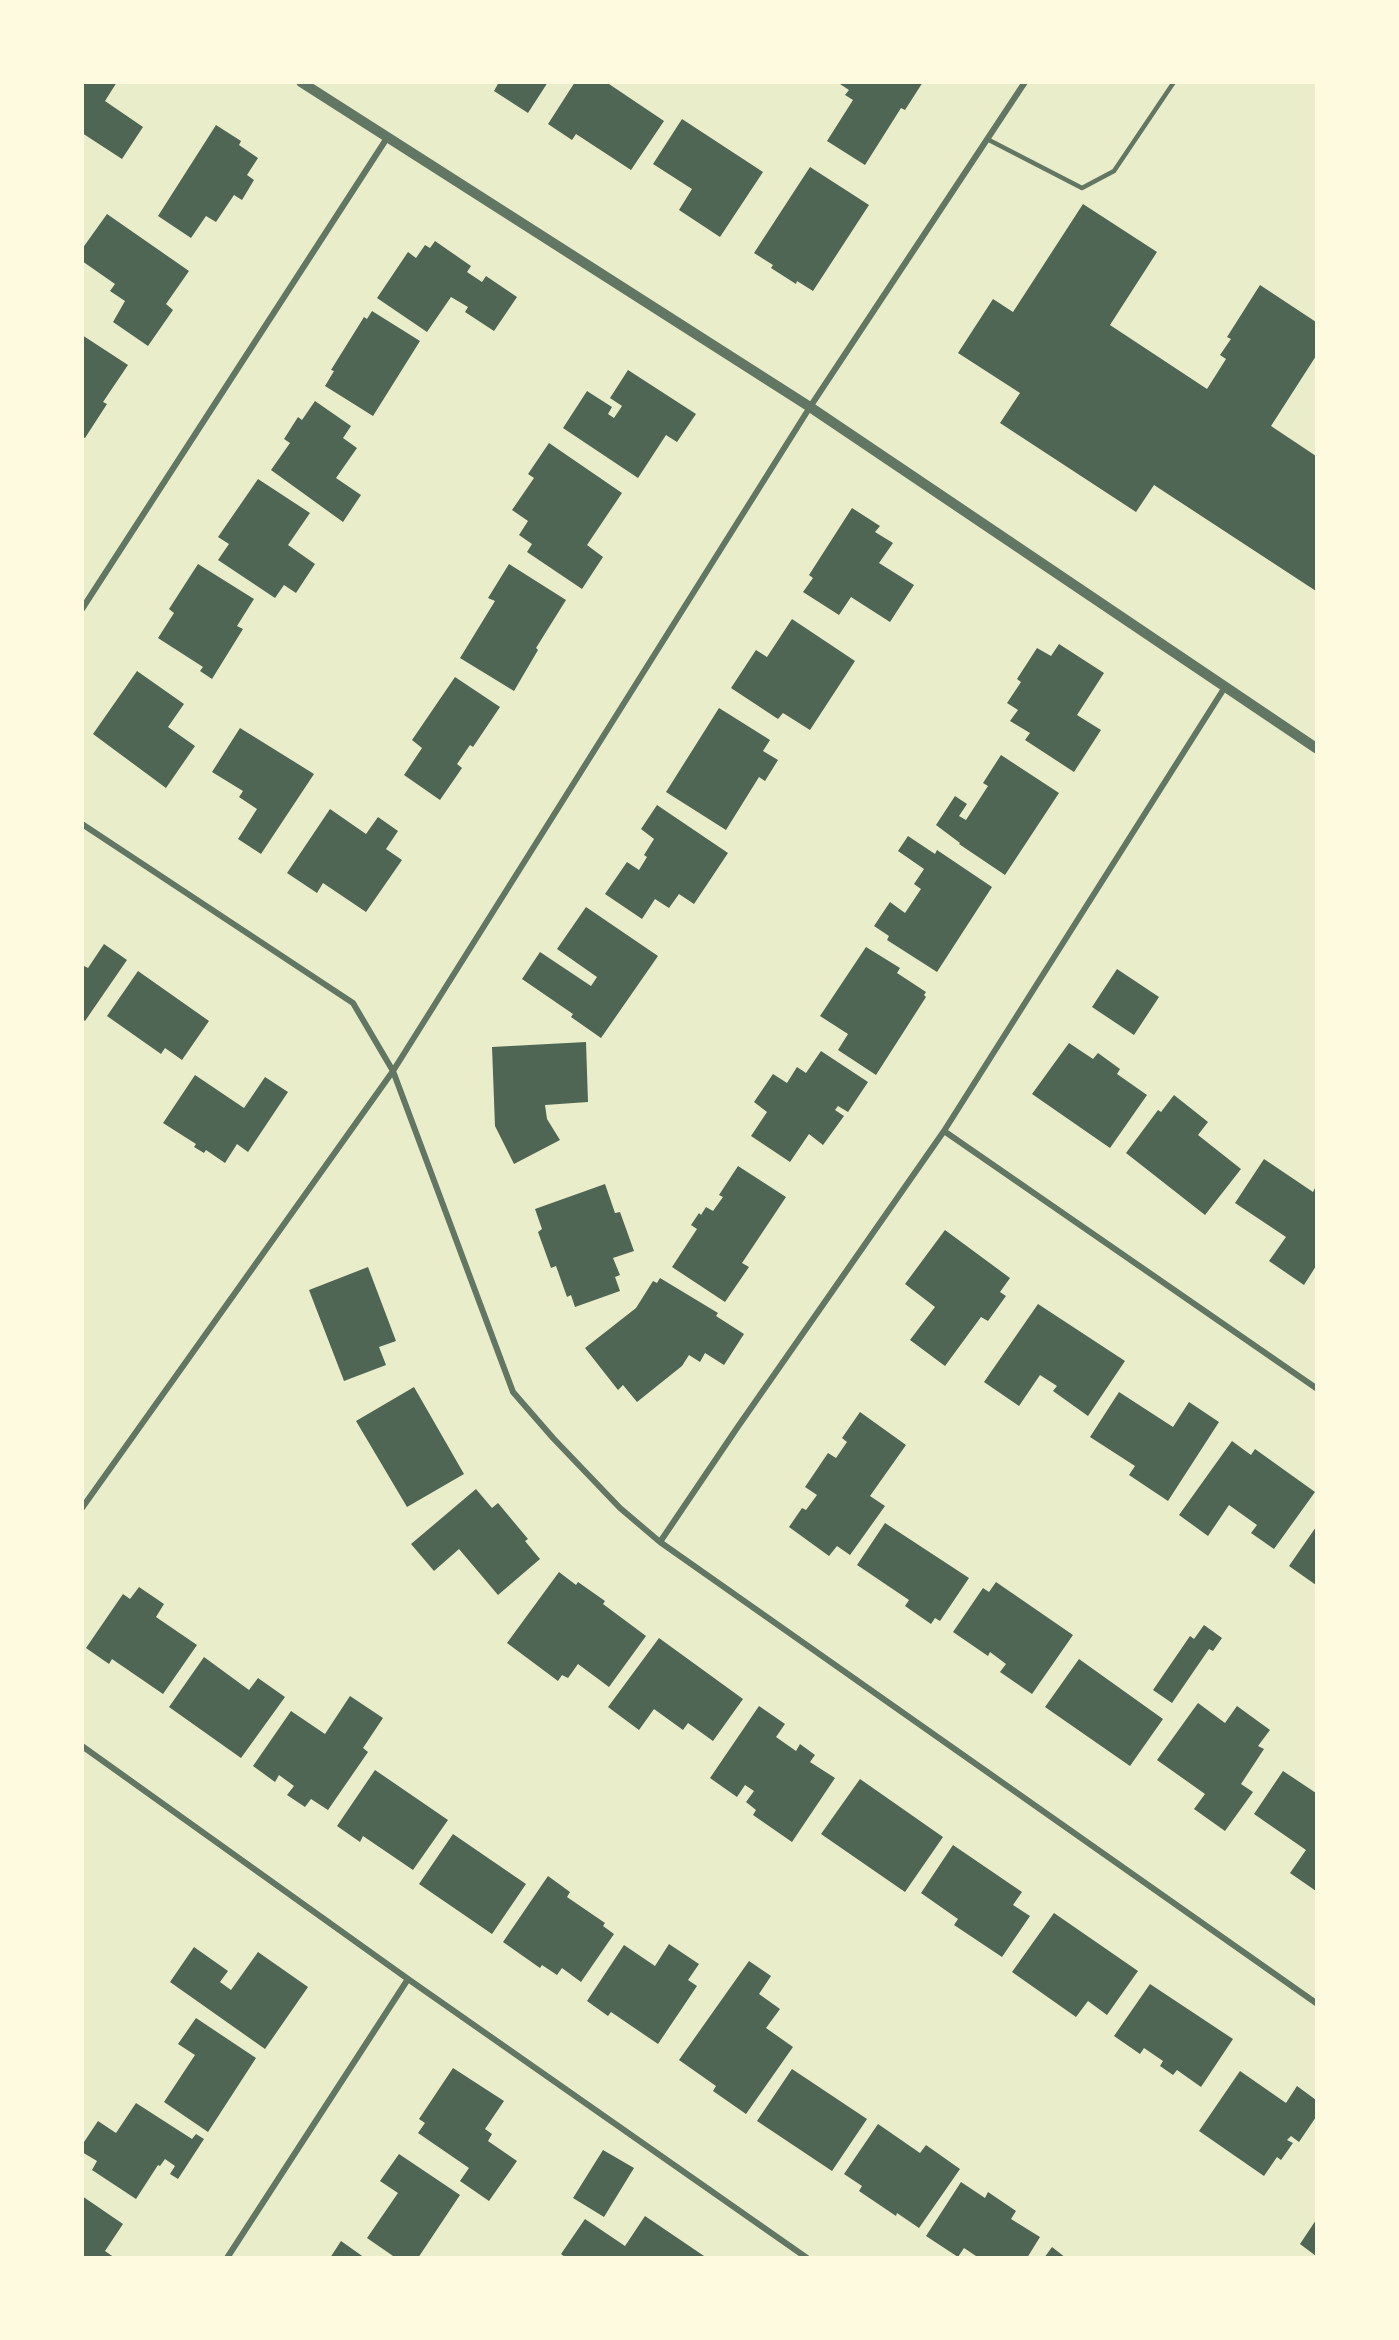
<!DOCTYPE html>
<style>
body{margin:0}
#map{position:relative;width:1399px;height:2340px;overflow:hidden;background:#e9edc9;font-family:"PT Serif",serif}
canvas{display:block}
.frame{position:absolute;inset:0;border:84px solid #fefae0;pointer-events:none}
</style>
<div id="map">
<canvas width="1399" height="2340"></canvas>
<div class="frame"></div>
</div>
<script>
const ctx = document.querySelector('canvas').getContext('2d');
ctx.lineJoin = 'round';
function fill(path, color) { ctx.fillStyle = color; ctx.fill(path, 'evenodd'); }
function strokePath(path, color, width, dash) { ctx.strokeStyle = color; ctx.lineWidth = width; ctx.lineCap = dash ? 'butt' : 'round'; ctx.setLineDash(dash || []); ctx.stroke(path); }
fill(new Path2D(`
 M82 82H117L105 101 143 127 122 159 82 133Z
 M499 82H548L528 113 494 91Z
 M575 82H606L664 121 631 170 576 134 572 140 548 124Z
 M841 82H923L905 110 901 108 865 165 827 141 853 100 845 95 849 90 840 84Z
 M682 119 763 172 720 237 679 210 692 189 653 164Z
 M216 125 241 141 239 145 258 158 247 175 254 180 242 200 234 195 216 222 206 216 191 238 158 216Z
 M810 167 869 205 813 291 797 281 796 284 771 268 773 265 754 253Z
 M1083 204 1157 252 1110 325 1207 389 1226 359 1220 355 1231 339 1227 337 1260 285 1316 322V356L1271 426 1316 456V591L1154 485 1136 512 1000 423 1020 393 958 353 993 299 1013 312Z
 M107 214 189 271 166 304 173 310 148 346 113 322 125 301 110 291 115 284 82 261V249Z
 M435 241 471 266 467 272 482 282 486 276 517 297 494 331 465 312 468 307 451 297 427 332 377 298 408 252 416 258 425 245 430 248Z
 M372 311 420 341 373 416 325 386 334 371 331 370 364 317 367 319Z
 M82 335 128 365 103 402 107 404 85 438 82 437Z
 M628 370 696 414 677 442 666 435 638 478 563 428 587 391 612 407 608 414 614 418 622 406 610 398Z
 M315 401 351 426 343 438 357 448 336 478 361 495 343 522 271 470 290 443 284 439 298 417 302 420Z
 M549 443 622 493 587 545 603 557 582 589 527 552 532 544 519 535 528 521 512 510 534 478 528 474Z
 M258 479 310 513 288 545 315 564 296 593 284 585 275 598 218 560 229 544 218 537Z
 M852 508 880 526 875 532 893 543 879 563 914 585 890 622 851 597 839 615 803 592 813 578 809 575Z
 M198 564 254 599 237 626 243 629 212 679 200 671 203 667 158 638 174 613 169 609Z
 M509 564 566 600 536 648 538 650 514 691 460 658 495 601 488 598Z
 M792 619 855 661 810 730 783 713 778 719 731 688 756 650 767 657Z
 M1059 644 1104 673 1077 715 1101 730 1074 772 1025 740 1030 733 1010 721 1018 710 1007 703 1021 682 1017 679 1037 648 1051 656Z
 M137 671 184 704 168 727 195 746 166 788 93 734Z
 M455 677 500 707 473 747 470 745 457 764 462 768 440 800 404 775 422 748 412 740Z
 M719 708 770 740 763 751 778 760 765 781 759 777 726 830 666 792Z
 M240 728 314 774 261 854 238 839 257 809 239 797 243 791 212 772Z
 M1001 755 1059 793 1005 875 959 844 960 843 936 825 955 796 967 804 959 816 966 820 988 786 983 783Z
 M657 805 728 853 694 904 679 894 669 908 655 899 642 919 605 894 627 862 639 870 647 857 644 855 654 839 641 829Z
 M330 809 366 834 378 817 398 831 386 849 402 860 366 912 323 883 317 893 287 873Z
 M908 836 935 854 937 850 992 887 937 972 887 940 889 936 874 926 890 902 905 913 921 889 914 884 924 869 898 851Z
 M586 907 658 956 601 1038 571 1017 573 1014 522 979 540 952 591 986 597 977 557 949Z
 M104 944 127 960 85 1021 82 1019V965L88 968Z
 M866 947 900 968 897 973 926 992 924 995 926 997 876 1075 838 1050 848 1034 820 1016Z
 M1117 969 1159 997 1134 1035 1092 1007Z
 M138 971 209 1021 182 1060 165 1048 161 1054 107 1016Z
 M586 1042 588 1102 545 1105 547 1119 560 1140 514 1164 495 1126 492 1047Z
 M1069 1043 1093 1059 1098 1053 1120 1069 1117 1074 1147 1095 1110 1148 1032 1094Z
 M821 1051 868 1082 848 1112 838 1106 835 1110 844 1116 823 1145 809 1134 790 1162 751 1136 767 1112 754 1102 773 1074 787 1083 797 1067 806 1073Z
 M195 1075 244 1108 265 1077 288 1092 248 1152 237 1144 225 1163 206 1150 204 1153 194 1147 196 1144 163 1123Z
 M1174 1095 1208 1122 1198 1135 1241 1169 1205 1215 1126 1153 1158 1110 1161 1112Z
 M1264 1159 1313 1192 1316 1186V1266L1304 1285 1269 1261 1286 1237 1235 1203Z
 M738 1166 786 1197 742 1263 749 1267 725 1302 672 1267 697 1229 691 1225 699 1213 701 1215 706 1207 713 1211 723 1197 719 1195Z
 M605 1184 615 1213 620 1212 634 1251 613 1258 620 1275 615 1277 620 1291 575 1307 571 1295 567 1297 556 1266 551 1268 538 1232 542 1229 535 1209Z
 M945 1230 1010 1278 1000 1292 1006 1296 988 1321 981 1317 945 1366 910 1340 935 1307 905 1284Z
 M368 1267 396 1341 379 1347 386 1365 344 1381 309 1290Z
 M660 1278 718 1313 716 1316 744 1334 724 1365 705 1353 700 1362 689 1355 682 1366 637 1402 623 1385 618 1390 585 1348 636 1308 653 1281 657 1283Z
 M1038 1304 1125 1361 1088 1416 1053 1391 1057 1386 1040 1375 1019 1406 984 1382Z
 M414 1387 464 1474 407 1507 356 1421Z
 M1119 1392 1173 1427 1189 1402 1219 1422 1168 1501 1129 1475 1135 1466 1090 1437Z
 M860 1412 906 1445 870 1496 885 1506 850 1555 837 1546 829 1556 789 1527 802 1508 806 1510 817 1495 805 1487 828 1453 836 1458 847 1442 842 1438Z
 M1232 1441 1251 1455 1255 1449 1315 1492 1274 1549 1251 1533 1257 1525 1229 1505 1208 1536 1179 1515Z
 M476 1489 492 1508 498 1503 528 1539 525 1541 540 1559 498 1595 459 1549 434 1571 411 1544Z
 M885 1523 969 1578 940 1621 935 1618 931 1624 905 1606 909 1600 857 1565Z
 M1316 1527V1585L1289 1566Z
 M559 1572 576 1585 578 1582 605 1601 603 1604 646 1636 609 1687 578 1664 568 1678 562 1675 558 1681 507 1643Z
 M996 1582 1073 1635 1032 1694 1000 1672 1006 1664 990 1652 988 1656 953 1632 983 1588 989 1592Z
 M139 1587 164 1604 156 1617 197 1645 163 1694 112 1659 109 1664 86 1648 123 1594 130 1599Z
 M1204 1625 1222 1638 1213 1651 1209 1649 1172 1703 1153 1690 1190 1636 1194 1639Z
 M659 1638 743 1699 713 1741 688 1723 683 1730 654 1709 639 1730 608 1707Z
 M204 1657 249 1690 258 1678 285 1697 241 1758 169 1707Z
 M1079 1659 1163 1719 1130 1766 1045 1707Z
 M350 1696 383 1718 363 1748 368 1752 328 1810 311 1799 305 1807 287 1795 294 1786 279 1775 275 1782 253 1766 291 1711 325 1734Z
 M1198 1703 1225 1723 1237 1706 1270 1730 1258 1746 1264 1749 1241 1784 1253 1792 1225 1831 1194 1809 1205 1794 1157 1760Z
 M759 1706 785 1724 776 1737 796 1751 800 1744 815 1755 810 1762 835 1778 792 1842 753 1815 756 1810 746 1802 754 1791 745 1785 737 1797 710 1778Z
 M375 1770 448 1820 413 1870 363 1836 360 1842 337 1826Z
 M1283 1771 1316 1793V1891L1290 1873 1306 1850 1254 1814Z
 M860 1779 943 1837 905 1892 821 1834Z
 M453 1834 526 1884 492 1934 419 1884Z
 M953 1845 1022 1892 1013 1905 1030 1916 1002 1957 954 1925 958 1919 921 1893Z
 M548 1876 570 1892 567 1897 605 1923 603 1926 614 1934 581 1982 562 1968 557 1975 542 1965 540 1968 503 1942Z
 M1054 1913 1138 1971 1107 2015 1088 2001 1076 2017 1012 1972Z
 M669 1944 699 1964 688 1980 697 1986 658 2044 611 2012 608 2016 587 2001 624 1945 655 1966Z
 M194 1947 228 1971 220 1982 231 1990 258 1952 308 1987 265 2049 170 1982Z
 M749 1961 771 1976 759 1994 780 2009 766 2028 793 2047 746 2114 713 2091 716 2086 679 2060Z
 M1150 1984 1233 2039 1201 2087 1177 2070 1173 2075 1160 2066 1163 2061 1144 2048 1140 2054 1114 2036Z
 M196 2018 256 2058 208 2132 164 2102 195 2055 178 2044Z
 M453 2068 504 2101 485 2129 492 2134 488 2141 517 2161 489 2201 460 2181 469 2168 418 2133 425 2123 419 2119Z
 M792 2069 867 2119 832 2171 757 2121Z
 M1240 2071 1286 2103 1297 2086 1316 2100V2117L1299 2142 1291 2136 1287 2140 1293 2143 1281 2160 1277 2157 1264 2176 1199 2131Z
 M136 2103 192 2139 196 2134 204 2139 178 2179 170 2174 175 2166 165 2159 160 2166 158 2165 136 2199 92 2170 97 2161 82 2152V2145L98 2121 116 2133Z
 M878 2124 920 2153 926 2145 960 2169 919 2228 897 2213 896 2216 859 2191 862 2186 844 2174Z
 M603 2150 634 2168 604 2217 573 2198Z
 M399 2154 460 2195 418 2258H396L367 2238 398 2193 380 2181Z
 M961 2182 985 2198 988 2192 1016 2211 1011 2219 1040 2237 1027 2258H979L964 2248 958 2257 926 2236Z
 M82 2196 123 2224 105 2251 115 2258H82Z
 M645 2216 707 2258H566L561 2254 585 2219 625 2246Z
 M1316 2220V2256L1300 2244Z
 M341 2241 365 2258H330Z
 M1052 2247 1066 2258H1044Z`), '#4f6655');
strokePath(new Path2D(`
 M987 139 1082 188 1114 171 1174 82`), '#617663', 4.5);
strokePath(new Path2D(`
 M82 609 387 138
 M82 824 353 1003 393 1071 513 1392 553 1438 620 1508 660 1542 1316 2003
 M944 1131 1316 1388
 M82 1508 393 1071 810 407 1025 82
 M660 1542 737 1428 944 1131 1225 687
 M82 1746 408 1979 807 2258
 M227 2258 408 1979`), '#617663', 6);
strokePath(new Path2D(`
 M301 82 810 407 1316 748`), '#617663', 10);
</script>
